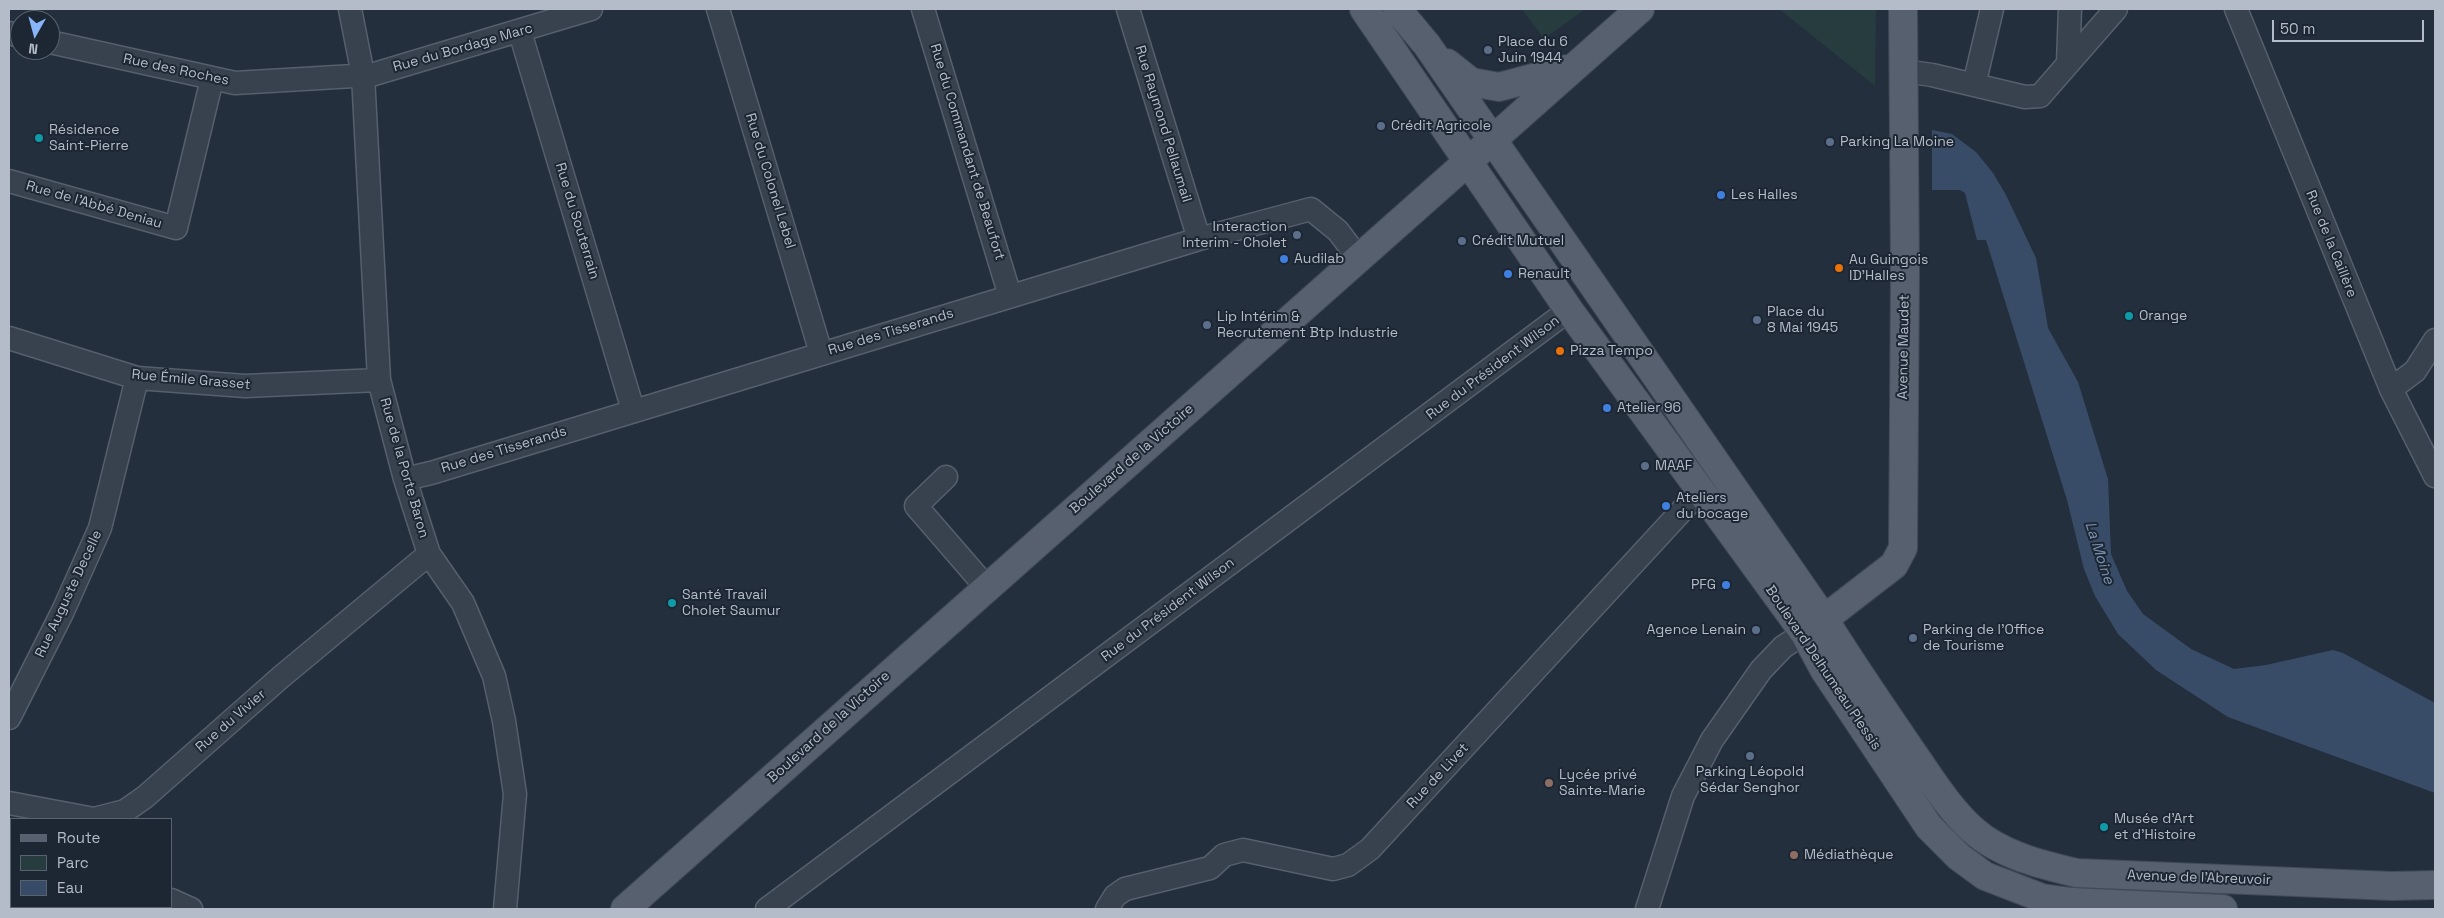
<!DOCTYPE html>
<meta charset="utf-8">
<style>
body{margin:0}
#map{position:relative;width:2444px;height:918px;overflow:hidden;background:#242f3e;font-family:"Space Grotesk",sans-serif}
canvas{display:block}
.frame{position:absolute;inset:0;border:10px solid #b4bcc9;pointer-events:none}
.legend{position:absolute;left:10px;top:818px;width:162px;height:90px;box-sizing:border-box;background:#1d2633;border:1px solid #59626f;margin:0;padding:6px 9px;list-style:none;font-size:15px;color:#b4bcc9}
.legend li{display:flex;align-items:center;gap:10px;height:25px}
.legend b{width:25px;border:1px solid #59626f}
.north{position:absolute;left:10px;top:10px;width:50px;height:50px;box-sizing:border-box;background:#1d2633;border:1px solid #59626f;border-radius:50%;rotate:187deg;font-size:14px;font-weight:700;line-height:20px;text-align:center;color:#b4bcc9}
.north::after{content:'';display:block;margin:auto;width:18px;height:22px;background:#8ab4f8;clip-path:polygon(50% 0,100% 100%,50% 72%,0 100%)}
.scale{position:absolute;left:2272px;top:20px;width:152px;height:22px;box-sizing:border-box;border:2px solid #b4bcc9;border-top:0;padding-left:6px;font-size:15px;line-height:18px;white-space:nowrap;color:#b4bcc9;-webkit-text-stroke:4px #1d2633;paint-order:stroke}
</style>
<div id="map">
<canvas width="2444" height="918"></canvas>
<div class="frame"></div>
<ul class="legend">
<li><b style="height:6px;background:#56606e"></b>Route</li>
<li><b style="height:14px;background:#263c3f"></b>Parc</li>
<li><b style="height:14px;background:#394c67"></b>Eau</li>
</ul>
<div class="north">N</div>
<div class="scale">50 m</div>
</div>
<script>
const ctx = document.querySelector('canvas').getContext('2d');
ctx.lineJoin = 'round';
function fill(path, color) { ctx.fillStyle = color; ctx.fill(path, 'evenodd'); }
function strokePath(path, color, width, dash) { ctx.strokeStyle = color; ctx.lineWidth = width; ctx.lineCap = dash ? 'butt' : 'round'; ctx.setLineDash(dash || []); ctx.stroke(path); }
function label(font, color, halo, rows, align = 'center') {
  ctx.font = font + ' "Space Grotesk",sans-serif'; ctx.lineWidth = 4; ctx.setLineDash([]); ctx.textBaseline = 'middle'; ctx.strokeStyle = halo; ctx.fillStyle = color; for (const [text, x, y, turn = 0] of rows) {
    ctx.save(); ctx.translate(x, y); ctx.rotate((+turn || 0) * Math.PI / 180); ctx.textAlign = isNaN(turn) ? turn : align; if (halo) ctx.strokeText(text, 0, 0); ctx.fillText(text, 0, 0); ctx.restore();
  }
}
fill(new Path2D(`
 M1522 9H1585L1544 39Z
 M1779 9H1876L1875 86Z`), '#263c3f');
fill(new Path2D(`
 M1932 130 1952 134 1976 152 1993 173 2006 195 2036 258 2048 328 2078 382 2108 479 2111 554 2127 591 2143 614 2191 649 2234 669 2266 665 2333 650 2343 653 2435 703V793L2228 717 2156 670 2118 634 2095 596 2084 569 2067 500 1986 240H1977L1965 193 1960 190H1932Z`), '#394c67');
const minor = new Path2D(`
 M350 9 363 75 379 380 405 479 429 554 463 603 494 676 504 721 515 794 505 909
 M718 9 821 353
 M923 9 1010 296
 M1128 9 1199 239
 M2236 9 2391 389 2435 476
 M520 32 633 410
 M9 33 20 36
 M50 42 235 83 371 75 591 9
 M2068 63 2070 9
 M1904 71 1932 75 2025 97 2040 96 2116 9
 M1974 85 1992 9
 M9 181 176 228 212 79
 M9 338 137 378 245 386 379 380
 M2391 389 2415 371 2435 340
 M946 477 916 506 987 588
 M405 479 431 473 1199 239 1311 209 1338 231 1359 259
 M9 718 63 611 100 528 137 378
 M9 803 94 819 125 811 145 797 281 677 429 554
 M9 843 11 844
 M171 900 191 909
 M767 909 1569 310
 M1107 909 1115 896 1125 889 1210 868 1224 855 1243 850 1333 869 1348 865 1370 849 1700 491
 M1647 909 1683 796 1712 740 1761 670 1783 647 1818 624`);
const major = new Path2D(`
 M1364 9 1569 310 1805 634 1825 671 1929 827 1959 857 1985 876 2042 898 2071 902 2223 909
 M1397 9 1427 45 1824 619C1851 663 1881 706 1910 749 1929 776 1948 808 1973 830 2001 855 2042 865 2077 873L2392 886 2435 885
 M1447 63 1471 82 1499 87 1567 69
 M1824 619 1894 565 1903 548 1905 274 1903 9
 M625 909 1640 9`);
strokePath(minor, '#565f6c', 25);
strokePath(major, '#414a57', 30);
strokePath(minor, '#38414e', 22);
strokePath(major, '#56606e', 28);
for (const [x, y, r, color] of [
 [1488,50,5,"#5c6f8a"],
 [1381,126,5,"#5c6f8a"],
 [39,138,5,"#0f9aa8"],
 [1830,142,5,"#5c6f8a"],
 [1721,195,5,"#3f7fe0"],
 [1297,235,5,"#5c6f8a"],
 [1462,241,5,"#5c6f8a"],
 [1284,259,5,"#3f7fe0"],
 [1839,268,5,"#e8710a"],
 [1508,274,5,"#3f7fe0"],
 [2129,316,5,"#0f9aa8"],
 [1757,320,5,"#5c6f8a"],
 [1207,325,5,"#5c6f8a"],
 [1560,351,5,"#e8710a"],
 [1607,408,5,"#3f7fe0"],
 [1645,466,5,"#5c6f8a"],
 [1666,506,5,"#3f7fe0"],
 [1726,585,5,"#3f7fe0"],
 [672,603,5,"#0f9aa8"],
 [1756,630,5,"#5c6f8a"],
 [1913,638,5,"#5c6f8a"],
 [1750,756,5,"#5c6f8a"],
 [1549,783,5,"#8d6e63"],
 [2104,827,5,"#0f9aa8"],
 [1794,855,5,"#8d6e63"]
]) { const dot = new Path2D(); dot.arc(x, y, r, 0, 2 * Math.PI); ctx.fillStyle = color; ctx.fill(dot); strokePath(dot, '#1d2633', 2); }
label('14px', '#b4bcc9', '#1d2633', [
 ["Place du 6",1498,42],
 ["Juin 1944",1498,58],
 ["Crédit Agricole",1391,126],
 ["Résidence",49,130],
 ["Saint-Pierre",49,146],
 ["Parking La Moine",1840,142],
 ["Les Halles",1731,195],
 ["Interaction",1287,227,"right"],
 ["Interim - Cholet",1287,243,"right"],
 ["Crédit Mutuel",1472,241],
 ["Audilab",1294,259],
 ["Au Guingois",1849,260],
 ["ID’Halles",1849,276],
 ["Renault",1518,274],
 ["Place du",1767,312],
 ["8 Mai 1945",1767,328],
 ["Orange",2139,316],
 ["Lip Intérim &",1217,317],
 ["Recrutement Btp Industrie",1217,333],
 ["Pizza Tempo",1570,351],
 ["Atelier 96",1617,408],
 ["MAAF",1655,466],
 ["Ateliers",1676,498],
 ["du bocage",1676,514],
 ["PFG",1716,585,"right"],
 ["Santé Travail",682,595],
 ["Cholet Saumur",682,611],
 ["Agence Lenain",1746,630,"right"],
 ["Parking de l’Office",1923,630],
 ["de Tourisme",1923,646],
 ["Parking Léopold",1750,772,"center"],
 ["Sédar Senghor",1750,788,"center"],
 ["Lycée privé",1559,775],
 ["Sainte-Marie",1559,791],
 ["Musée d’Art",2114,819],
 ["et d’Histoire",2114,835],
 ["Médiathèque",1804,855]
], 'left');
label('14px', '#b4bcc9', '#1d2633', [
 ["Rue du Bordage Marc",463,48,-16],
 ["Rue des Roches",176,70,12],
 ["Rue Raymond Pellaumail",1163,124,73],
 ["Rue du Commandant de Beaufort",967,152,73],
 ["Rue du Colonel Lebel",770,181,73],
 ["Rue de l’Abbé Deniau",94,205,16],
 ["Rue du Souterrain",577,221,73],
 ["Rue de la Caillère",2331,244,68],
 ["Rue des Tisserands",891,332,-17],
 ["Avenue Maudet",1904,347,-89],
 ["Rue du Président Wilson",1493,368,-37],
 ["Rue Émile Grasset",191,380,5],
 ["Rue des Tisserands",504,450,-17],
 ["Boulevard de la Victoire",1132,459,-41],
 ["Rue de la Porte Baron",404,468,74],
 ["Rue Auguste Decelle",69,594,-65],
 ["Rue du Président Wilson",1168,610,-37],
 ["Boulevard Delhumeau Plessis",1823,668,56],
 ["Rue du Vivier",231,721,-41],
 ["Boulevard de la Victoire",829,727,-42],
 ["Rue de Livet",1438,776,-47],
 ["Avenue de l’Abreuvoir",2199,878,2]
]);
label('italic 15px', '#7c92b1', '#1d2633', [
 ["La Moine",2099,553,72]
]);
</script>
